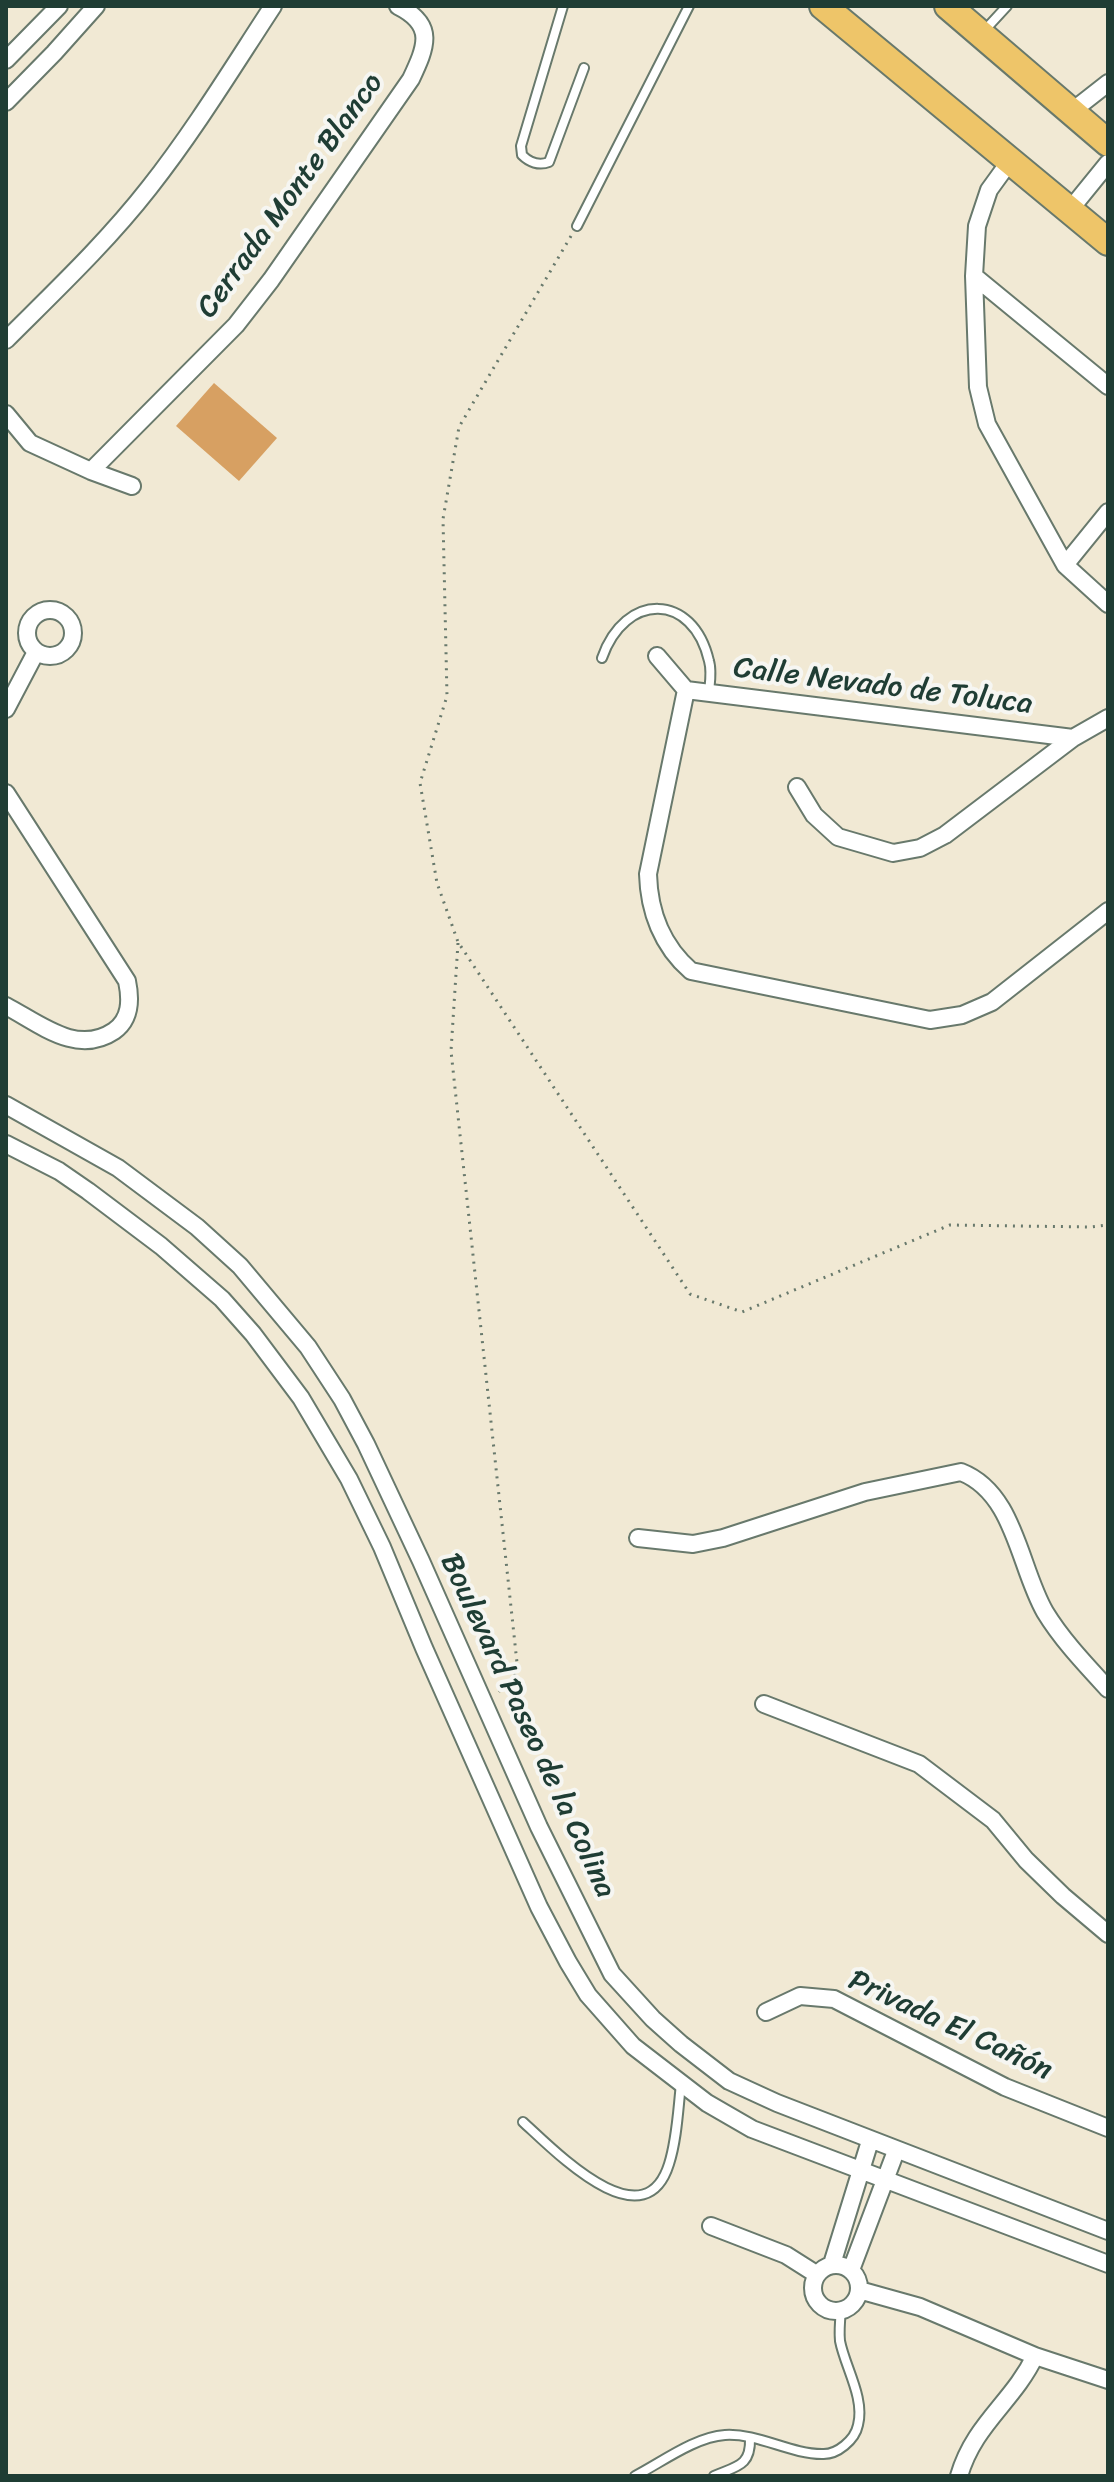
<!DOCTYPE html>
<meta charset="utf-8">
<style>
body{margin:0}
#map{position:relative;width:1114px;height:2482px;overflow:hidden;background:#f1e9d4;font-family:Sriracha,sans-serif}
canvas{display:block}
.frame{position:absolute;inset:0;border:8px solid #1f3d34;pointer-events:none}
</style>
<div id="map">
<canvas width="1114" height="2482"></canvas>
<div class="frame"></div>
</div>
<script>
const ctx = document.querySelector('canvas').getContext('2d');
ctx.lineJoin = 'round';
function fill(path, color) { ctx.fillStyle = color; ctx.fill(path, 'evenodd'); }
function strokePath(path, color, width, dash) { ctx.strokeStyle = color; ctx.lineWidth = width; ctx.lineCap = dash ? 'butt' : 'round'; ctx.setLineDash(dash || []); ctx.stroke(path); }
function label(font, color, halo, rows, align = 'center') {
  ctx.font = font + ' Sriracha,sans-serif'; ctx.lineWidth = 8; ctx.setLineDash([]); ctx.textBaseline = 'middle'; ctx.strokeStyle = halo; ctx.fillStyle = color; for (const [text, x, y, turn = 0] of rows) {
    ctx.save(); ctx.translate(x, y); ctx.rotate((+turn || 0) * Math.PI / 180); ctx.textAlign = isNaN(turn) ? turn : align; if (halo) ctx.strokeText(text, 0, 0); ctx.fillText(text, 0, 0); ctx.restore();
  }
}
fill(new Path2D(`
 M214 383 277 438 239 481 176 426Z`), '#d7a062');
const service = new Path2D(`
 M563 6 521 146 522 155C529 162 539 166 549 162L584 68
 M983 32 1007 6
 M577 226 689 6
 M602 658C625 592 693 592 709 661 712 671 710 682 709 692
 M523 2122C554 2150 644 2244 669 2164 677 2139 678 2110 681 2084
 M635 2476C662 2462 695 2437 725 2435 758 2433 790 2454 822 2454 837 2455 855 2440 858 2425 865 2398 845 2367 840 2341 839 2331 840 2320 841 2310
 M714 2476C737 2466 751 2466 750 2438`);
const minor = new Path2D(`
 M6 60 59 6
 M6 102 54 53 96 6
 M1071 112 1108 83
 M1010 161 989 190 977 226 974 276 978 387 987 424 1065 565 1108 604
 M1069 211 1108 163
 M974 276 1108 386
 M6 340C55 291 106 243 149 188 194 131 233 67 273 6
 M6 414 30 443 91 471 132 486
 M91 471 236 325 271 280 411 79C426 47 436 25 398 6
 M1065 565 1108 512
 M27 633a23 23 0 1 1 46 0a23 23 0 1 1-46 0Z
 M657 656 686 690
 M686 690 648 874C649 911 662 946 691 971L930 1020 962 1015 992 1002 1108 911
 M686 690 1073 738
 M6 709 36 652
 M797 787 814 815 838 837 893 853 920 848 945 835 1073 738 1108 718
 M6 793 127 981C131 1000 131 1019 114 1031 77 1056 40 1024 6 1006
 M6 1105 118 1168 197 1227 240 1266 308 1347 342 1399 366 1444 421 1561 539 1827 612 1974 653 2019 681 2044 729 2081 777 2103 1108 2231
 M6 1144 59 1171 88 1191 161 1246 222 1299 253 1334 301 1398 349 1479 382 1547 424 1648 539 1907 568 1962 588 1995 633 2046 707 2103 752 2129 1108 2264
 M638 1538 693 1544 723 1538 865 1492 961 1472C1015 1493 1019 1567 1045 1612 1062 1640 1086 1665 1108 1689
 M764 1704 919 1764 993 1820 1026 1860 1063 1896 1108 1934
 M766 2012 800 1996 834 1999 1005 2087 1108 2128
 M711 2226 786 2255 816 2274
 M832 2264 870 2141
 M813 2288a23 23 0 1 1 46 0a23 23 0 1 1-46 0Z
 M851 2270 896 2151
 M859 2290 920 2307 1035 2356 1108 2380
 M959 2476C974 2424 1013 2402 1035 2356`);
const primary = new Path2D(`
 M823 6 1108 242
 M948 6 1108 143`);
strokePath(service, '#68796c', 12);
strokePath(minor, '#68796c', 20);
strokePath(primary, '#68796c', 30);
strokePath(new Path2D(`
 M571 236 459 427 443 519 447 696 420 783 437 883 458 942 690 1294 742 1312 950 1225 1090 1227 1108 1225
 M458 943 451 1051 518 1672 499 1692`), '#68796c', 3, [2, 6]);
strokePath(service, '#fff', 8);
strokePath(minor, '#fff', 16);
strokePath(primary, '#eec569', 26);
label('30px', '#1f3d34', '#f6f6f2', [
 ["Cerrada Monte Blanco",291,196,-54],
 ["Calle Nevado de Toluca",883,687,7],
 ["Boulevard Paseo de la Colina",527,1726,65],
 ["Privada El Cañón",950,2026,25]
]);
</script>
